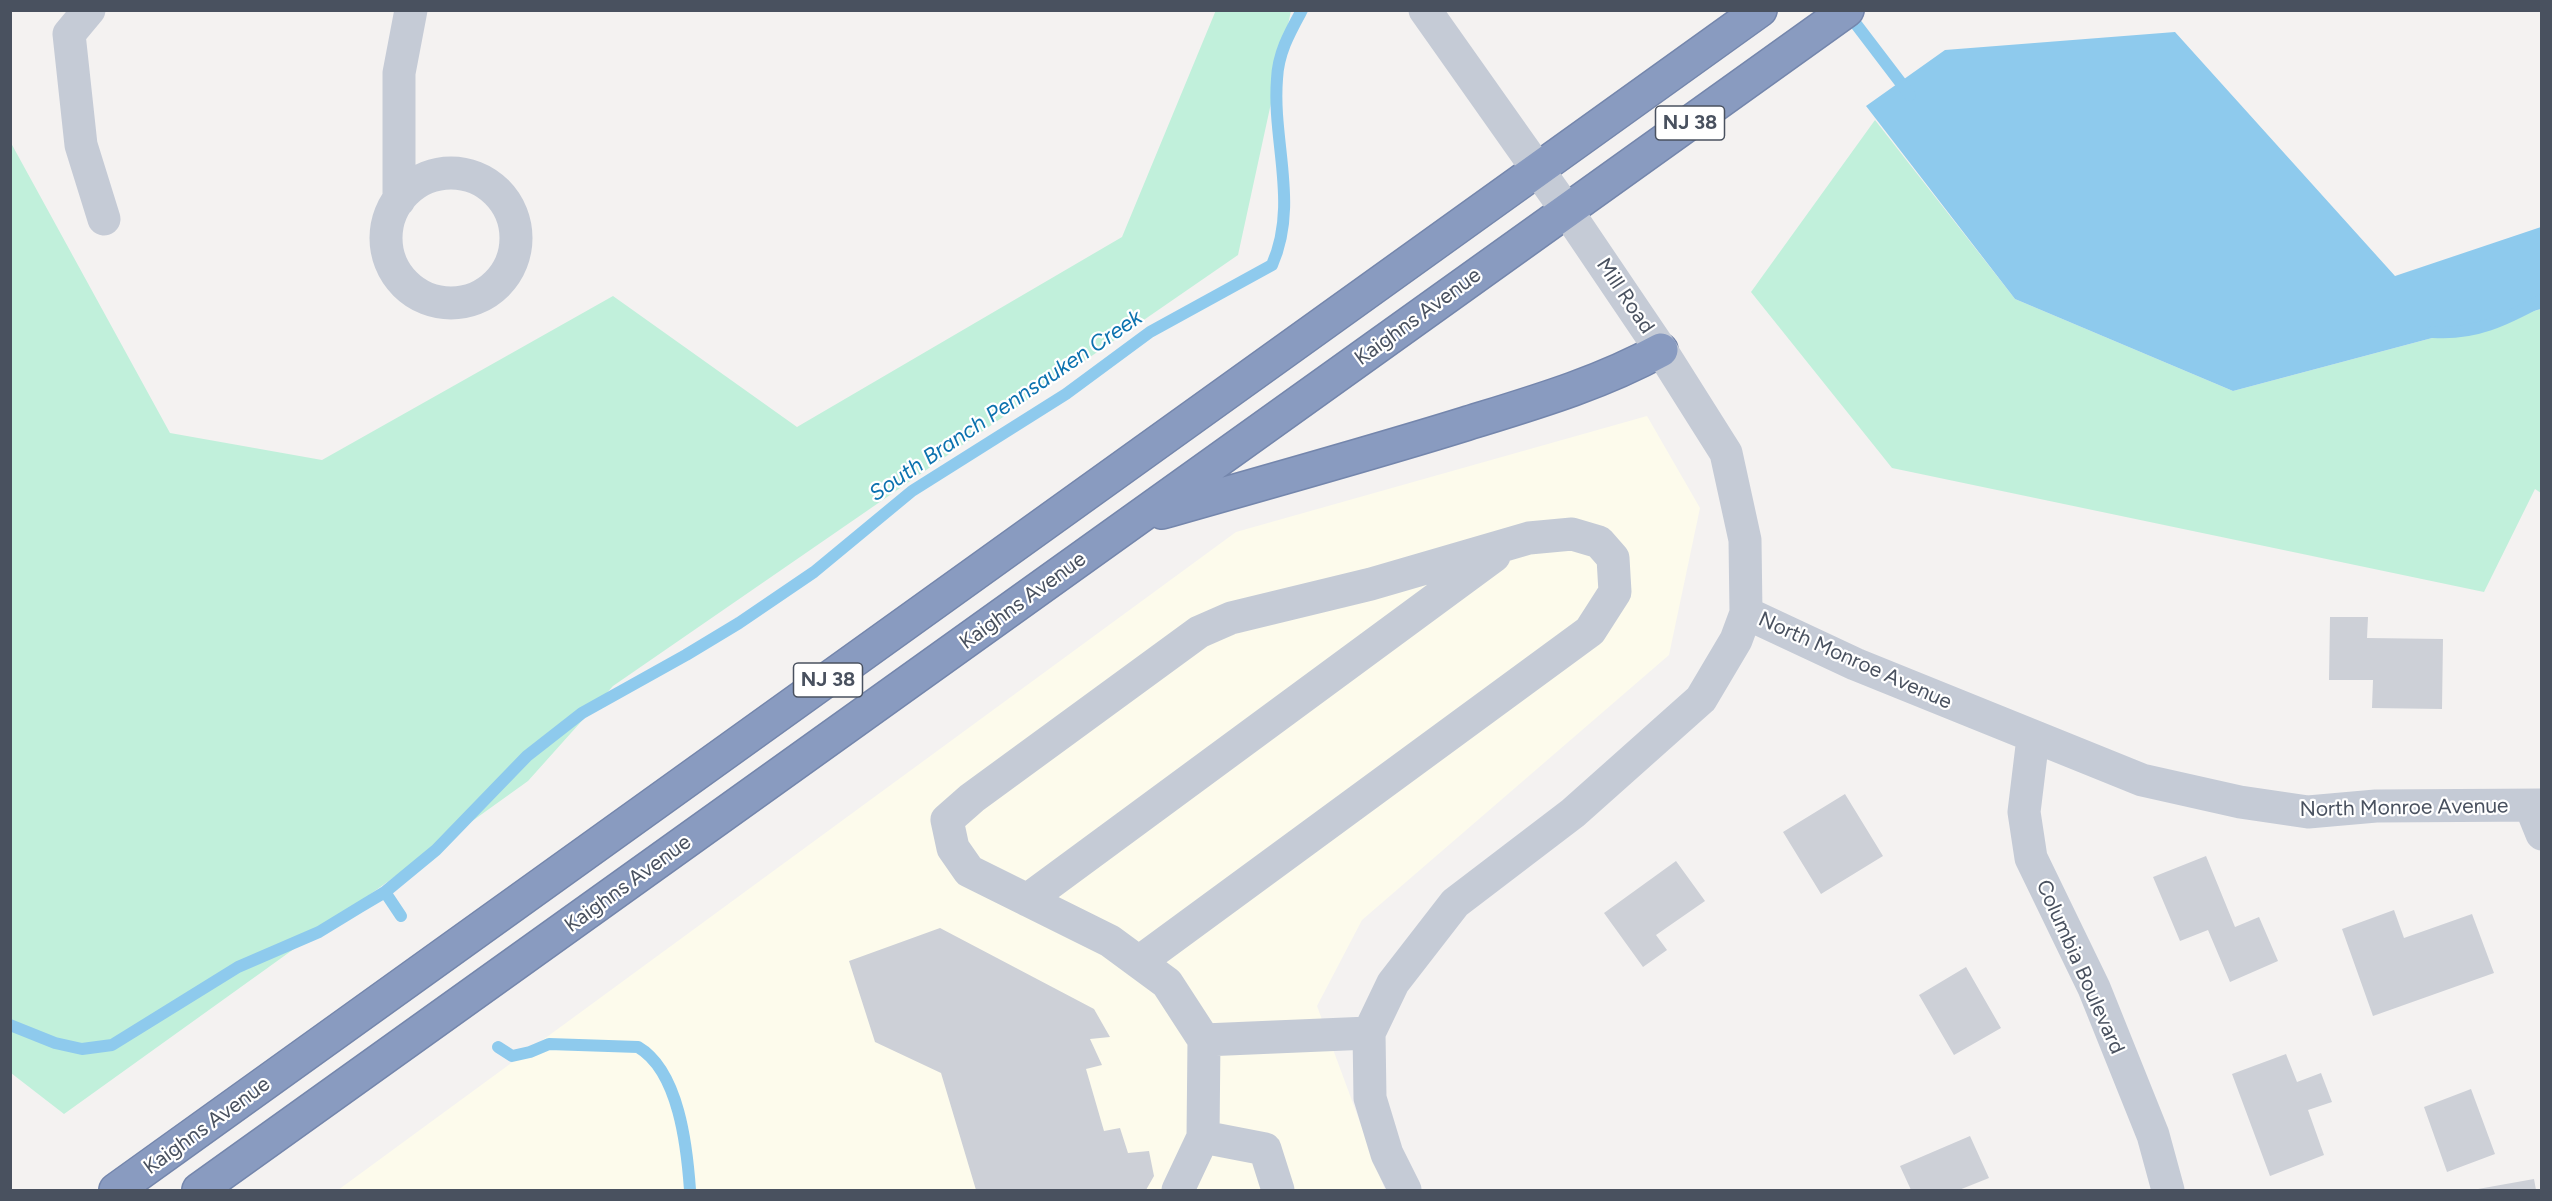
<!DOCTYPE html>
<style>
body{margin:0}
#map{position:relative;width:2552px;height:1201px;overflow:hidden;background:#f4f2f1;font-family:Figtree,sans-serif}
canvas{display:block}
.frame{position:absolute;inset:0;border:12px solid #49515f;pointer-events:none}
</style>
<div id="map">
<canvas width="2552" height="1201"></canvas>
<div class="frame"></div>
</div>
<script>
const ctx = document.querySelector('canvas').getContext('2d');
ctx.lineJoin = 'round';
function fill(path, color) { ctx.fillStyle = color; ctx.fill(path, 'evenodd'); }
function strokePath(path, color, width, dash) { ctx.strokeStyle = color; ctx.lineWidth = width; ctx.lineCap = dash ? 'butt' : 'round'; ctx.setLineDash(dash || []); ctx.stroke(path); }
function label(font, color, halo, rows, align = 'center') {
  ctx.font = font + ' Figtree,sans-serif'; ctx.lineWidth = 4.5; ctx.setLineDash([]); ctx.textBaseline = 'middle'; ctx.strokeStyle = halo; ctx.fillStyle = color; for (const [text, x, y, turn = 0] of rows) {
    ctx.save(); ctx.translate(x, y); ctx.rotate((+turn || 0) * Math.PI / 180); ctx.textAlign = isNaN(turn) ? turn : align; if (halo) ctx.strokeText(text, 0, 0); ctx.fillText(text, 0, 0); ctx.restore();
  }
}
fill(new Path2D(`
 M1647 416 1700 508 1669 655 1362 920 1317 1006 1385 1190H338L1236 532Z`), '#fdfbec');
fill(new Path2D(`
 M1216 10 1291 11 1238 255 613 686 528 781 64 1114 11 1073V143L170 433 322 460 613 296 797 427 1122 237Z
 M1875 120 2015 299 2233 391 2541 309V493L2535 489 2484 592 1892 468 1751 292Z`), '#c1f0db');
fill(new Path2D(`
 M2175 32 2395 276 2541 227V309L2233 391 2015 299 1866 106 1945 50Z`), '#8ecaed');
strokePath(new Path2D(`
 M1846 11 1910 95
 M2433 332C2475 335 2505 320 2542 300
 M385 892 401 916
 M10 1025 55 1043 82 1049 112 1045 238 967 319 932 360 907 385 892 436 850 527 756 582 713 686 655 739 623 814 572 912 491 1066 394 1150 332 1272 265C1299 204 1272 142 1277 79 1278 53 1290 32 1302 10
 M498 1047 512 1056 530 1052 549 1044 638 1047C679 1071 687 1147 690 1190`), '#8ecaed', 12);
fill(new Path2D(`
 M2330 617H2368L2367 638 2443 639 2442 709 2372 708 2373 680H2329Z
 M1845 794 1883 856 1821 894 1783 832Z
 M2206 856 2235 927 2259 917 2278 961 2230 982 2208 930 2180 941 2153 877Z
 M1676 861 1705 901 1656 935 1667 950 1643 967 1604 913Z
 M2394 910 2404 938 2472 914 2494 973 2373 1016 2342 929Z
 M940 928 1094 1009 1110 1037 1090 1039 1102 1065 1086 1069 1104 1131 1120 1128 1128 1153 1149 1151 1154 1176 1146 1190H976L941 1073 875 1042 849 961Z
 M1966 967 2001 1028 1954 1055 1919 995Z
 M2286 1054 2297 1082 2321 1073 2332 1102 2308 1110 2324 1155 2270 1176 2232 1074Z
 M2471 1089 2495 1154 2447 1172 2424 1107Z
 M1970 1136 1989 1178 1959 1190H1911L1900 1166Z
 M2534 1179 2536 1190H2478V1189Z`), '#cdd0d7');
const highway = new Path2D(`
 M1162 512C1263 483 1365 455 1465 424 1533 403 1599 384 1661 350
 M116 1190 1760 10
 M199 1190 1847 10`);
strokePath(highway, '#7486ac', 36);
strokePath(new Path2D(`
 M89 10 69 34 81 145 104 219
 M386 238a65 65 0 1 1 130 0a65 65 0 1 1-130 0Z
 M399 200V73L411 10
 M1746 613 1855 664 2142 780 2240 802 2308 812 2376 806 2542 805
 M2033 738 2024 812 2031 858 2094 988 2153 1135 2168 1190
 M2531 807 2542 834
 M1027 900 1494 556
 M1139 962 1590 631 1615 592 1613 558 1599 542 1572 534 1529 538 1371 584 1231 618 1199 632 972 798 947 820 953 848 969 871 1110 941 1167 983 1204 1040 1203 1137 1178 1190
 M1204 1040 1369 1033
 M1203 1137 1265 1149 1278 1190
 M1405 1190 1387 1154 1370 1098 1369 1033 1393 983 1455 903 1573 813 1701 699 1736 640 1746 613 1745 540 1726 453 1661 350 1567 211 1425 10`), '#c5cbd6', 33);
strokePath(highway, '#899bc0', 33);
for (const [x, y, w] of [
 [1690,123,69],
 [828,680,69]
]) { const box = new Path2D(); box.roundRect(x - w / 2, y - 17, w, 34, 4.5); ctx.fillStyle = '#fff'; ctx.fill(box); strokePath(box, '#49515f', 1.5); }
label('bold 20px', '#49515f', null, [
 ["NJ 38",1690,123],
 ["NJ 38",828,680]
]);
label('21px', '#49515f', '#fff', [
 ["Mill Road",1625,296,56],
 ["Kaighns Avenue",1418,317,-36],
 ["Kaighns Avenue",1023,601,-36],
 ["North Monroe Avenue",1855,661,24],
 ["North Monroe Avenue",2404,808,-1],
 ["Kaighns Avenue",628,884,-36],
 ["Columbia Boulevard",2080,967,66],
 ["Kaighns Avenue",207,1126,-36]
]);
label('italic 22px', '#0c72af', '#fff', [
 ["South Branch Pennsauken Creek",1006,406,-34]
]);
</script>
